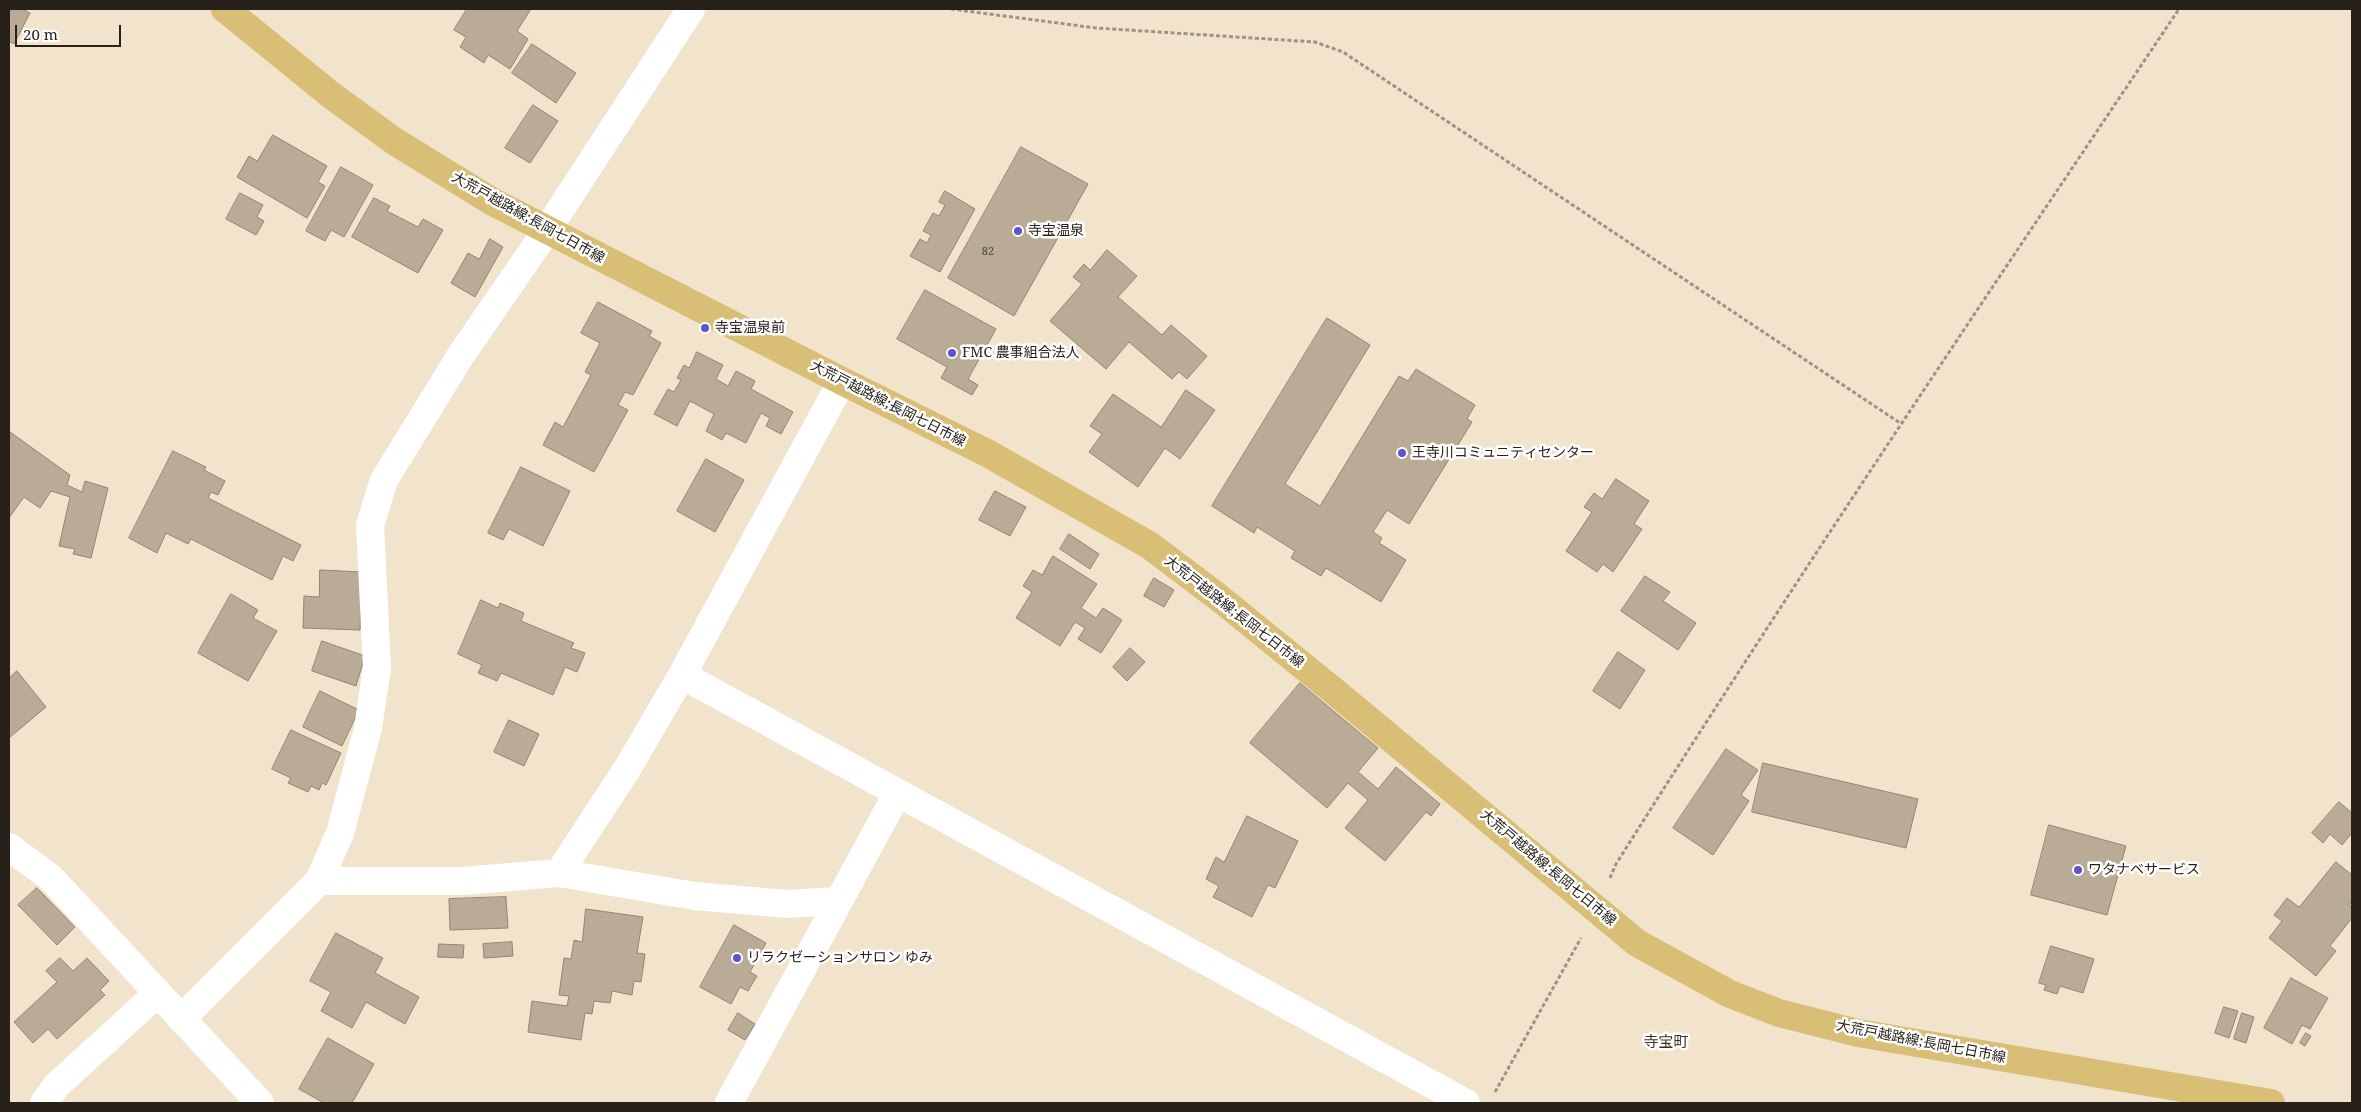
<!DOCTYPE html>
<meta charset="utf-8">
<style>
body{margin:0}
#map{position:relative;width:2361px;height:1112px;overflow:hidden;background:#f2e3cd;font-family:"Noto Serif",serif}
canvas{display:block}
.frame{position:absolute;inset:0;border:10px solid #272119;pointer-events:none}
.scale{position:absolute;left:15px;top:25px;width:106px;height:22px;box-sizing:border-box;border:2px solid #272119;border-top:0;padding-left:6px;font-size:15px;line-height:18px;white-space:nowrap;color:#272119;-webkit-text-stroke:4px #fff;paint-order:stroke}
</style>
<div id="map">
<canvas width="2361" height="1112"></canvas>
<div class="frame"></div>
<div class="scale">20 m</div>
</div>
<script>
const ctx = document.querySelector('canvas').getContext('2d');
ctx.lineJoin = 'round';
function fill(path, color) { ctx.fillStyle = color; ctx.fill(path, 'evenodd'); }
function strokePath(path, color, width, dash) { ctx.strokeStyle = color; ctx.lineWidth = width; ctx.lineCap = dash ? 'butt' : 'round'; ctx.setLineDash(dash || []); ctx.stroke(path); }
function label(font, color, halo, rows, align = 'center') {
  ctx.font = font + ' "Noto Serif","Noto Sans JP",serif'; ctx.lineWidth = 5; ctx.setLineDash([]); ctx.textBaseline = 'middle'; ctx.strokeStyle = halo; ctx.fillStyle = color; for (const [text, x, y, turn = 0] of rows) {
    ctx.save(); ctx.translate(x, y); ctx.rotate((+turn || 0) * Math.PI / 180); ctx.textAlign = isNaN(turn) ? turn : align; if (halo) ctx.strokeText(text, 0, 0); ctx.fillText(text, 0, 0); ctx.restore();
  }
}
const building = new Path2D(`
 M9 9H22L30 13 14 44 9 41Z
 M467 9H531L517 31 528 39 510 69 488 55 484 63 460 47 466 37 454 30Z
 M532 44 576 73 556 103 512 73Z
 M533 105 558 121 530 163 505 148Z
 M273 135 327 166 318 182 325 186 307 218 237 177 249 156 257 161Z
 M1021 147 1088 184 1014 316 948 278Z
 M341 167 373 185 344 237 331 230 325 241 306 231Z
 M945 191 975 209 940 272 910 256 920 239 927 243 931 235 923 231 933 213 939 216 945 205 939 202Z
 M240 193 263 205 257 217 264 221 256 235 226 219Z
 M374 198 390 206 387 211 418 227 423 219 443 230 418 273 352 237Z
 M490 239 503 247 475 297 451 283 468 253 479 259Z
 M1107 250 1137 276 1118 297 1162 335 1171 325 1207 356 1187 379 1179 372 1172 379 1129 342 1106 369 1050 321 1082 284 1073 277 1084 264 1090 270Z
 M925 290 996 329 968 379 978 385 972 395 941 378 947 367 897 339Z
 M598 302 652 331 649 336 661 343 633 395 625 392 618 405 628 410 594 472 543 445 555 422 563 427 591 375 585 372 600 343 581 333Z
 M1327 318 1370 345 1285 484 1320 506 1399 376 1408 381 1416 369 1475 405 1467 419 1472 422 1409 524 1387 510 1373 532 1382 538 1379 543 1406 560 1381 602 1326 568 1321 576 1291 558 1295 551 1257 527 1254 533 1212 506Z
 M697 352 723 365 716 379 728 386 736 371 755 381 751 389 793 412 781 434 766 426 770 418 761 413 746 443 726 433 722 440 706 431 714 414 690 401 677 426 654 414 668 389 674 392 681 380 677 378 684 365 689 368Z
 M1186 390 1215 410 1180 459 1165 448 1138 487 1089 452 1102 434 1090 426 1113 394 1161 427Z
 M10 432 70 475 67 485 82 492 85 481 108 488 91 558 73 554 75 549 59 546 70 497 51 491 40 508 24 497 9 518Z
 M173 451 206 467 204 470 225 481 218 495 211 492 208 498 301 545 293 561 283 556 272 580 191 539 188 544 166 533 157 553 129 538Z
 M706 459 744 480 715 532 677 511Z
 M521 467 570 491 543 546 509 529 503 540 488 533Z
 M1616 479 1649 501 1634 524 1642 529 1613 572 1603 564 1597 572 1566 551 1592 512 1584 507 1594 493 1602 499Z
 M995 491 1026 507 1010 536 979 520Z
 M1069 534 1099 554 1090 569 1060 549Z
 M1053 556 1097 584 1081 608 1096 618 1103 608 1122 620 1101 653 1078 639 1085 628 1075 622 1060 646 1016 618 1032 592 1023 586 1033 570 1042 575Z
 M320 570 362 572 360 630 303 628 304 596 319 597Z
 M1645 576 1670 592 1663 601 1696 623 1678 650 1621 611Z
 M1154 578 1174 590 1164 607 1144 596Z
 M231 594 258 610 253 618 277 631 248 681 198 653Z
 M481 600 498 608 500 603 524 613 521 621 574 643 571 648 585 653 577 672 565 667 553 695 501 673 497 681 478 673 482 665 458 654Z
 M322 641 365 656 356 686 312 671Z
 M1130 648 1145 662 1127 681 1113 667Z
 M1618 652 1645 670 1620 709 1593 691Z
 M17 671 46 707 9 738V675L10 677Z
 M1300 683 1378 748 1358 772 1378 789 1396 767 1440 804 1431 816 1426 812 1385 861 1345 828 1368 800 1348 783 1327 808 1250 743Z
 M320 691 359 710 342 746 303 727Z
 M509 720 539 734 524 766 494 752Z
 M291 730 341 753 326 785 322 783 319 790 311 786 308 792 288 783 291 778 272 769Z
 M1726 749 1758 770 1741 795 1749 801 1713 855 1673 828Z
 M1763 763 1918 799 1906 848 1752 812Z
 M2339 802 2352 813V833L2342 845 2330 834 2323 843 2312 833Z
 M1247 816 1298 841 1275 888 1268 885 1252 917 1213 897 1219 886 1206 879 1216 857 1224 862Z
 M2049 825 2126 846 2107 915 2031 895Z
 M2336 862 2352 875V900L2349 905 2352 907V918L2330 946 2336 951 2316 976 2269 938 2282 921 2274 915 2287 898 2299 907Z
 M37 888 75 927 57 945 18 905Z
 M506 897 508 928 450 930 449 899Z
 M586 909 643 917 637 953 645 954 641 982 634 981 632 995 612 991 610 1003 594 1001 592 1014 585 1013 581 1040 528 1032 532 1001 567 1006 569 996 559 995 564 958 571 959 574 940 582 942Z
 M734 925 766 943 750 972 757 976 748 991 740 987 731 1004 700 987Z
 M336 933 383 958 375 973 419 997 405 1024 366 1002 352 1028 321 1011 331 992 310 981Z
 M512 942 513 956 484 958 483 944Z
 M439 944 464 945 463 958 438 957Z
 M2051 946 2094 959 2083 993 2060 986 2057 994 2044 990 2046 985 2039 983Z
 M60 958 73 971 87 958 109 981 100 990 105 995 57 1039 48 1029 33 1043 14 1022 57 982 46 971Z
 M2291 978 2328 998 2310 1029 2302 1025 2292 1044 2264 1028Z
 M2224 1007 2238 1011 2229 1038 2215 1033Z
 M738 1013 755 1024 745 1040 728 1030Z
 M2242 1013 2254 1017 2246 1043 2234 1039Z
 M2306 1033 2311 1036 2305 1046 2300 1043Z
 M328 1038 374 1064 352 1103H324L299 1089Z`);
fill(building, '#b9ab96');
strokePath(building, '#928570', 1);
strokePath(new Path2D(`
 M951 9 1096 28 1315 42 1343 52 1900 423
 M1610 878 1616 864C1798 575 1989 292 2179 9
 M1495 1092 1581 938`), '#9e9383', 3, [4, 2.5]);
strokePath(new Path2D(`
 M682 675 1466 1103
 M9 847 51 878 260 1103
 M559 873 695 896 787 904 838 901
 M319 881H462L559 873 627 769 682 675 842 381
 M181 1019 319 881 340 833 368 728 377 668 370 525 384 480 461 355 547 230 691 9
 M44 1103 57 1085 158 993
 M729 1103 897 794`), '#fff', 28);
strokePath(new Path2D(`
 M225 9 331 95 394 141 493 202 842 381 987 453 1149 545 1218 597 1340 696 1637 943 1730 994 1779 1013 1858 1033 2271 1103`), '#d9bf75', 28);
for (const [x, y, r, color] of [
 [1018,231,5,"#5e53cb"],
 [705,328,5,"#5e53cb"],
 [952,353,5,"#5e53cb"],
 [1402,453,5,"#5e53cb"],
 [2078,870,5,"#5e53cb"],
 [737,958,5,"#5e53cb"]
]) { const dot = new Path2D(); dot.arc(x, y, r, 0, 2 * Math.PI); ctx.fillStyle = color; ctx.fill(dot); strokePath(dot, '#fff', 2); }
label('11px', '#4c4438', null, [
 ["82",988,252]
]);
label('14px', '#272119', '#fff', [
 ["大荒戸越路線;長岡七日市線",528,218,29],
 ["大荒戸越路線;長岡七日市線",888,404,27],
 ["大荒戸越路線;長岡七日市線",1234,612,38],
 ["大荒戸越路線;長岡七日市線",1548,868,40],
 ["大荒戸越路線;長岡七日市線",1921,1042,11]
]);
label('14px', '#272119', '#fff', [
 ["寺宝温泉",1028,231],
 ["寺宝温泉前",715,328],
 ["FMC 農事組合法人",962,353],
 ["王寺川コミュニティセンター",1412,453],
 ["ワタナベサービス",2088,870],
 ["リラクゼーションサロン ゆみ",747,958]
], 'left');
label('15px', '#3d311f', '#fff', [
 ["寺宝町",1666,1043]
]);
</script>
